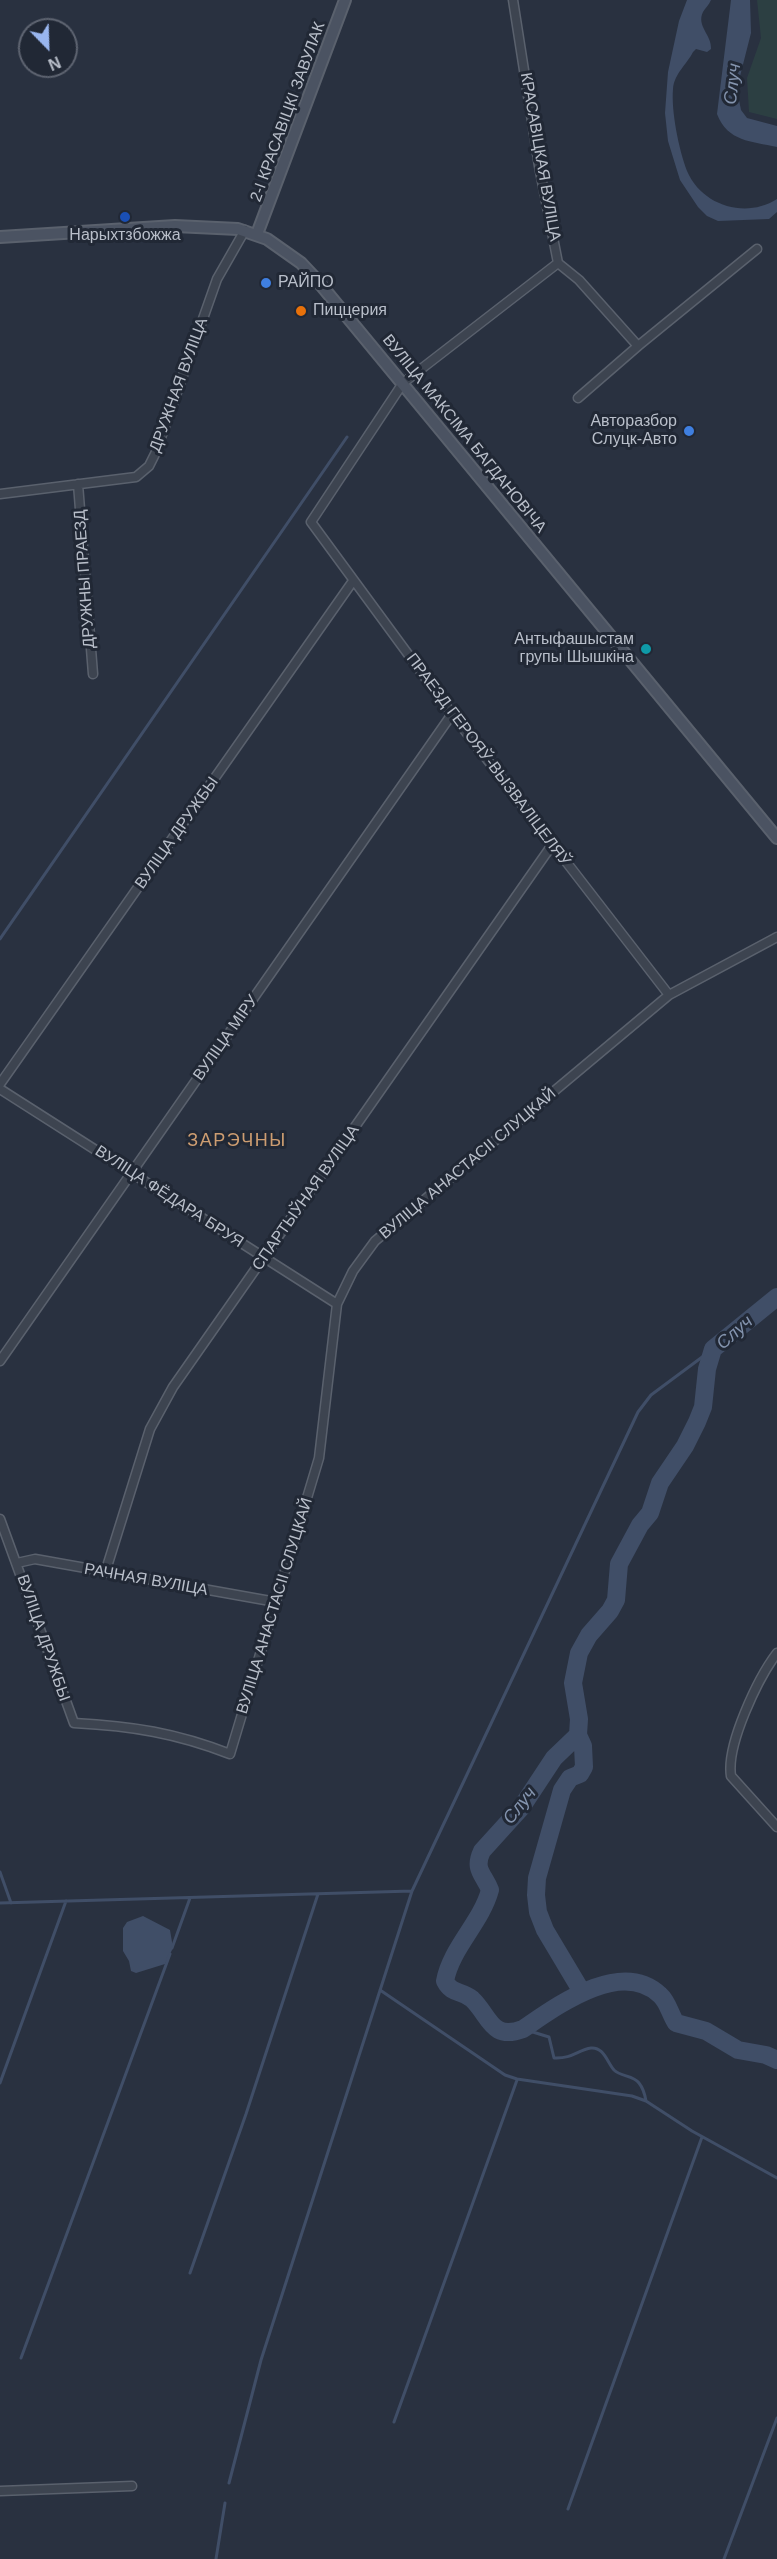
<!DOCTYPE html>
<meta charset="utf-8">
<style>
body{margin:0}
#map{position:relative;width:777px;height:2559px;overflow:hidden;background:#293140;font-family:Arial,sans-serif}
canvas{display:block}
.north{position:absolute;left:18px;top:18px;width:60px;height:60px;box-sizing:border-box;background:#212835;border:2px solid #5e6471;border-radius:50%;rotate:157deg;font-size:16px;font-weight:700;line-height:24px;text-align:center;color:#b9bfca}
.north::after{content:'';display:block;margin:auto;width:21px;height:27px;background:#99b6ef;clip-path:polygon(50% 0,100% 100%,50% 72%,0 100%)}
</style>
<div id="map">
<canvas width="777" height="2559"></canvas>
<div class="north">N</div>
</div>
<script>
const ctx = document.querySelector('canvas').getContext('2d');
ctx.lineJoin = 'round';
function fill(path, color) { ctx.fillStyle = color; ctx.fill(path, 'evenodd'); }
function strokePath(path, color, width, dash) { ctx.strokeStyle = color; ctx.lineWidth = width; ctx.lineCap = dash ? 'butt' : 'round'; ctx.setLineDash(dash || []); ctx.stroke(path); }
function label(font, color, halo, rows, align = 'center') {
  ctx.font = font + ' Arial,sans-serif'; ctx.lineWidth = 6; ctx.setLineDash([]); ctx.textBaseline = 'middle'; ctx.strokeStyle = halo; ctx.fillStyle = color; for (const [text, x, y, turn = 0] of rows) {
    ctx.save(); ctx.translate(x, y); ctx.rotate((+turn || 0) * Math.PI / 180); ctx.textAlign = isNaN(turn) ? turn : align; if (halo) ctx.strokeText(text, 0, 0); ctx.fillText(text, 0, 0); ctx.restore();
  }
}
fill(new Path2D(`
 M757 0H777V119L749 112 747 78 761 38Z`), '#2c3f42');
fill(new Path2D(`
 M687 0H711C709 5 705 8 703 12 696 26 712 35 711 49L707 52 696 49 693 52C687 64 674 74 673 89 671 111 679 150 687 171 702 206 746 219 777 199V212L769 219 718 221 707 216 698 207 680 180 668 141 665 113 668 72 679 21Z
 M731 0H750L751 33 737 88 738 95 741 110 747 118 777 126V147C751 141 728 142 717 114Z
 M143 1916 170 1930 173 1948 165 1964 136 1973 131 1971 129 1961 123 1951V1928L127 1922Z`), '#404e67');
strokePath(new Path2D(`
 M0 939 347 437
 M0 1872 11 1903
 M0 1903 412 1891
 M172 1948 190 1898
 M380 1990 505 2075 517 2079 632 2096 646 2101 692 2131 777 2178
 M523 2029 549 2037 554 2058C572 2059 578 2050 591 2048 604 2047 607 2062 614 2070 621 2077 633 2075 639 2083 643 2088 645 2095 646 2101
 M0 2083 66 1901
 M190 2273 246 2114 318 1894
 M21 2358 170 1954
 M394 2422 517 2080
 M229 2483 261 2360 412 1891 638 1412 651 1395 713 1349
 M568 2509 702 2137
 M216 2559 225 2503
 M724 2559 777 2418`), '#404e67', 3);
strokePath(new Path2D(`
 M777 1297 713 1349 707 1369 703 1407 697 1422 685 1446 660 1483 650 1513 640 1525 619 1564 616 1600 610 1611 589 1635 579 1653 573 1683 579 1719 578 1735 554 1758 521 1808 482 1851C473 1870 484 1874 490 1890 481 1923 451 1948 445 1981 452 1995 462 1990 472 1999 490 2016 491 2041 523 2029 557 2006 621 1958 660 1995 668 2002 670 2014 676 2023L706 2031 738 2050 766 2055 777 2060
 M578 1735 583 1746 584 1767 580 1774 570 1778 562 1790 537 1878 536 1895 538 1912 545 1930 582 1992`), '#404e67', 18);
const minor = new Path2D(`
 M513 0 539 166 558 263 403 383 311 522 452 714 669 995
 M558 263 579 280 638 346
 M578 398 638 346 757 249
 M78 484 93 674
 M0 494 136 477 149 466 156 452 217 279 245 230
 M0 1084 353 581
 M0 1089 337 1304
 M0 1361 452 714
 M0 1519 74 1723C132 1726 176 1733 230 1754L319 1458 337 1304 353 1271 375 1241 669 995 777 937
 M17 1563 35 1559 276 1602
 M105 1573 150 1429 173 1387 552 845
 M777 1653C758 1678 726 1745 731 1776L777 1827
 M0 2491 132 2486`);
const secondary = new Path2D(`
 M257 234 345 0
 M0 237 175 226 238 229 267 239 301 263 316 279 777 838`);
strokePath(minor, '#5a616d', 11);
strokePath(secondary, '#5a616d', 14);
strokePath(minor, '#3d4450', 8);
strokePath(secondary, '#4b5362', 10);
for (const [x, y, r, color] of [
 [125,217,6,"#1a4fb4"],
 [266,283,6,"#3f7fe0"],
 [301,311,6,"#e8710a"],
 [689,431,6,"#3f7fe0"],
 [646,649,6,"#0f9aa8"]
]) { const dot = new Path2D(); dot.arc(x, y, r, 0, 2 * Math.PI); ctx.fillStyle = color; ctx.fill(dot); strokePath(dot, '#212835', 2); }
label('16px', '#b9bfca', '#212835', [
 ["2-І КРАСАВІЦКІ ЗАВУЛАК",288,112,-70],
 ["КРАСАВІЦКАЯ ВУЛІЦА",540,157,80],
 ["ДРУЖНАЯ ВУЛІЦА",179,385,-70],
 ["ВУЛІЦА МАКСІМА БАГДАНОВІЧА",464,434,51],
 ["ДРУЖНЫ ПРАЕЗД",85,579,-94],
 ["ПРАЕЗД ГЕРОЯЎ-ВЫЗВАЛІЦЕЛЯЎ",488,760,53],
 ["ВУЛІЦА ДРУЖБЫ",177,833,-55],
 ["ВУЛІЦА МІРУ",226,1038,-55],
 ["ВУЛІЦА АНАСТАСІІ СЛУЦКАЙ",468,1164,-40],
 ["ВУЛІЦА ФЁДАРА БРУЯ",169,1197,33],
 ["СПАРТЫЎНАЯ ВУЛІЦА",306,1198,-55],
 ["РАЧНАЯ ВУЛІЦА",146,1580,10],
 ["ВУЛІЦА АНАСТАСІІ СЛУЦКАЙ",275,1606,-73],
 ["ВУЛІЦА ДРУЖБЫ",43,1638,71]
]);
label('16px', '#b9bfca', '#212835', [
 ["Нарыхтзбожжа",125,236,"center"],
 ["РАЙПО",278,283],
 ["Пиццерия",313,311],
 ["Авторазбор",677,422,"right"],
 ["Слуцк-Авто",677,440,"right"],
 ["Антыфашыстам",634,640,"right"],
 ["групы Шышкіна",634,658,"right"]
], 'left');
label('italic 18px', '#8494ae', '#212835', [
 ["Случ",733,84,-84],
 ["Случ",735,1333,-41],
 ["Случ",520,1806,-52]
]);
ctx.letterSpacing = '1.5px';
label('18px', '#cd9d71', '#212835', [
 ["ЗАРЭЧНЫ",237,1141]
]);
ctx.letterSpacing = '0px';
</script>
